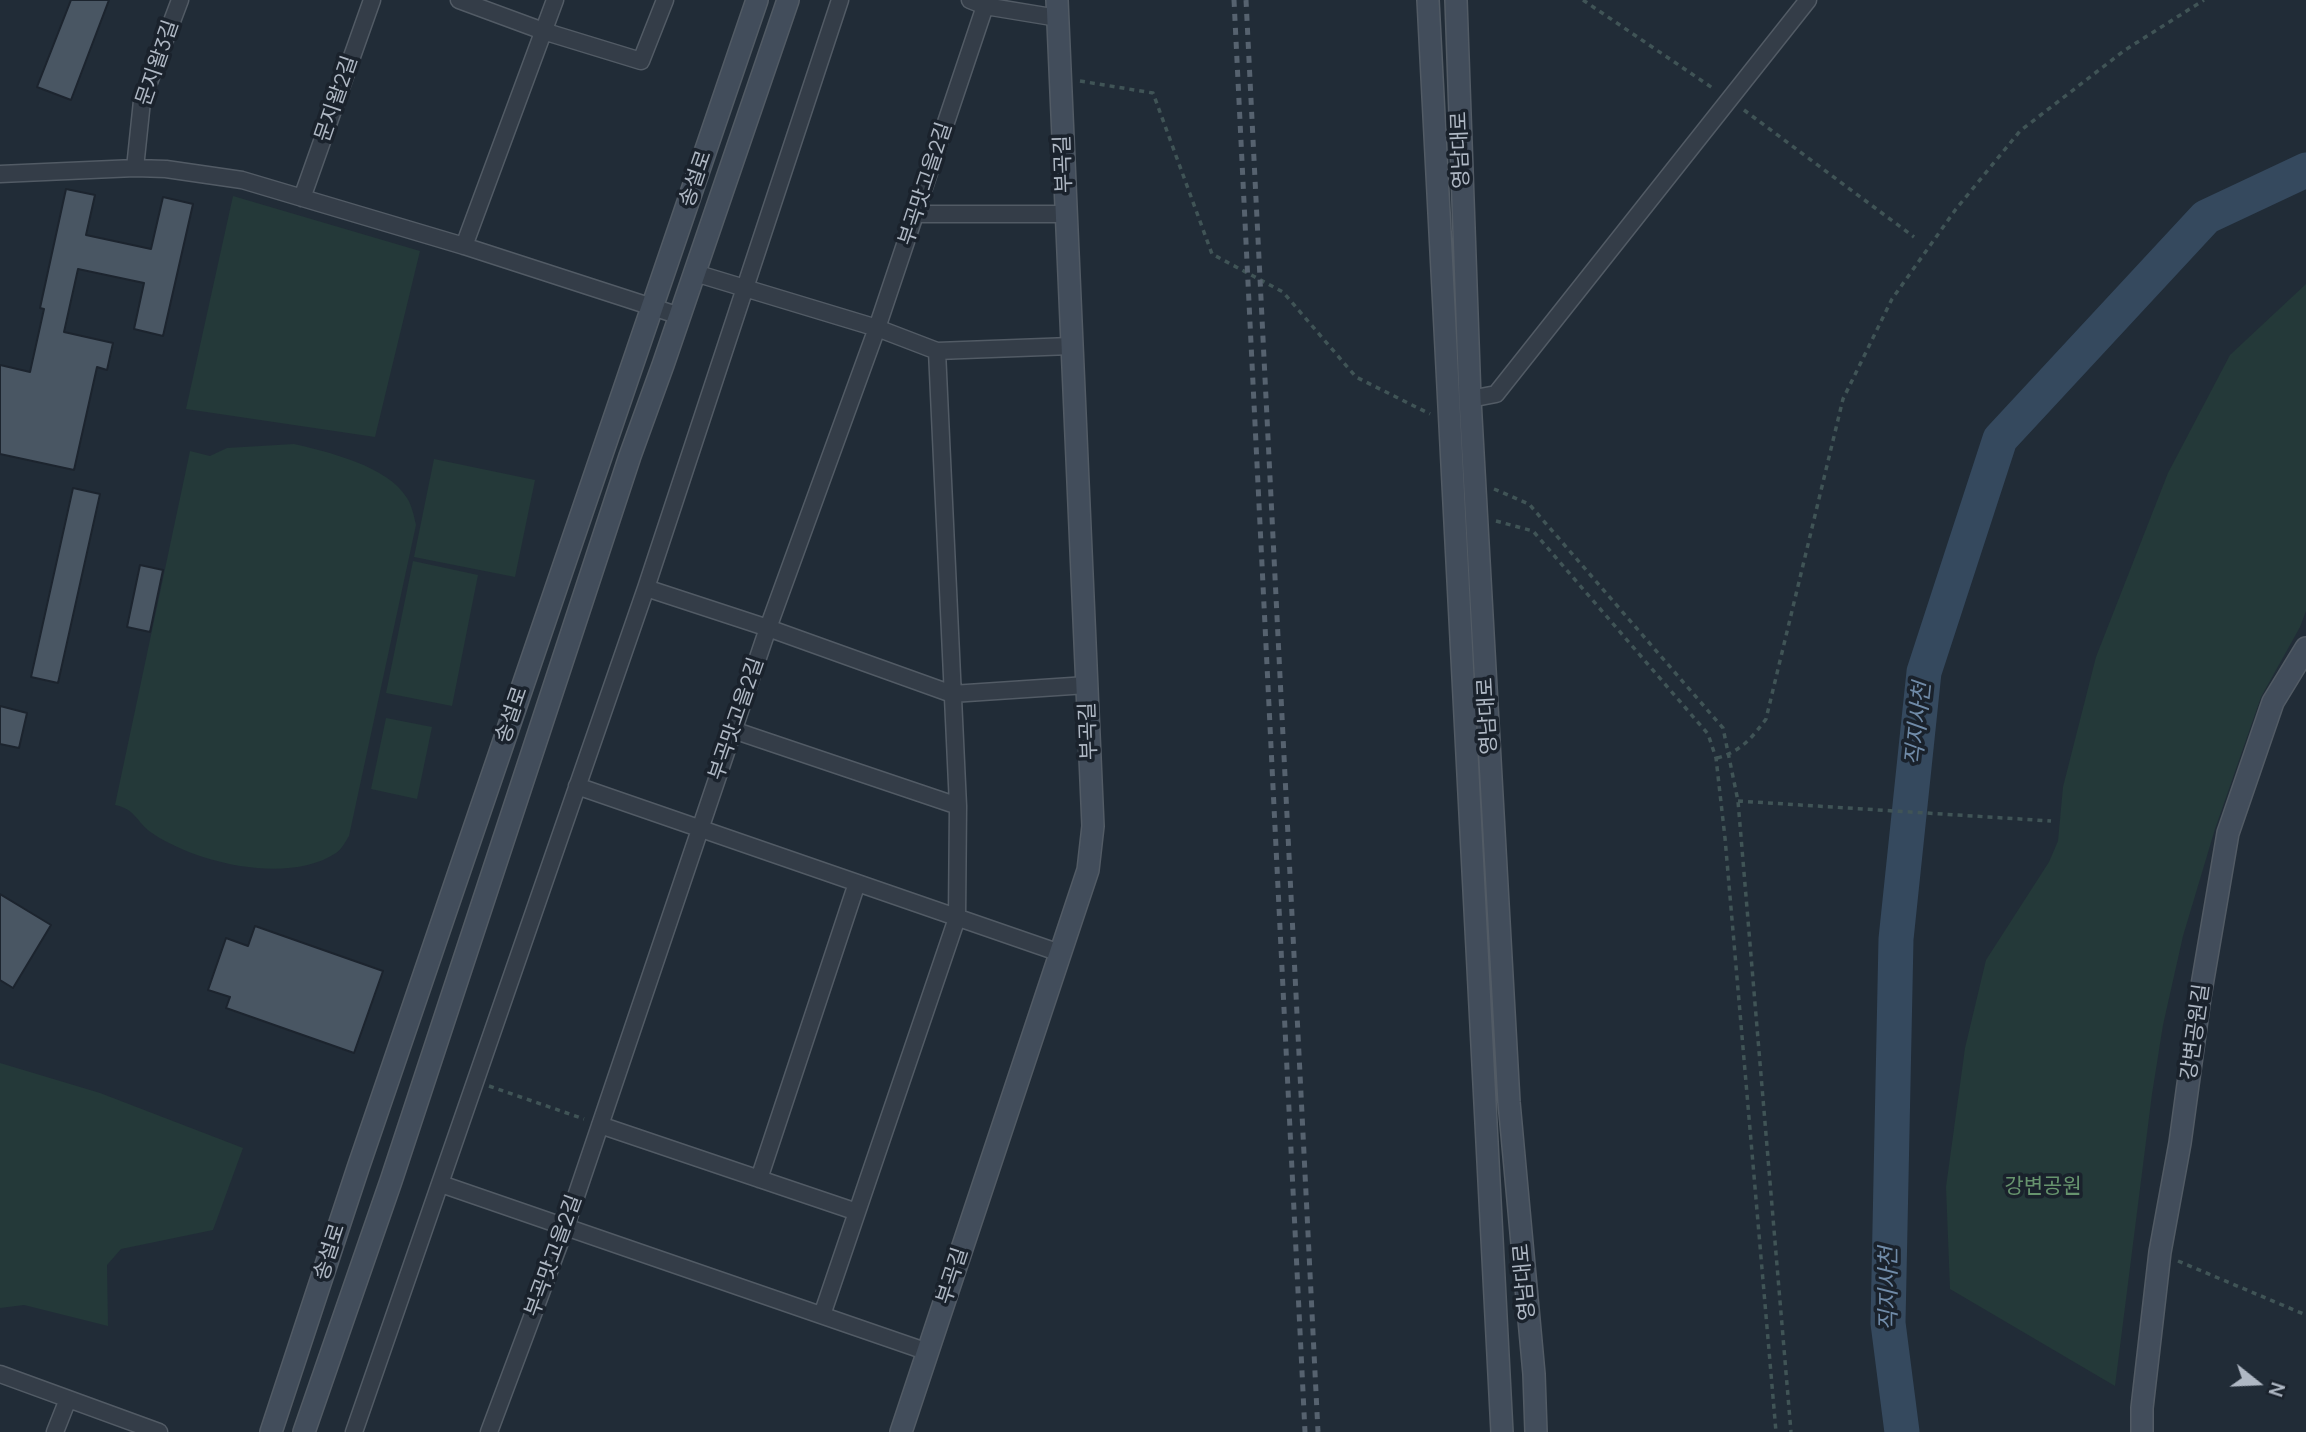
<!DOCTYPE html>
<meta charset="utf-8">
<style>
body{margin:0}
#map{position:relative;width:2306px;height:1432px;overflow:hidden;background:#212c37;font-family:Manrope,sans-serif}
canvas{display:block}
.north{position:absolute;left:2222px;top:1348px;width:70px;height:70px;-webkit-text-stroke:5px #1a222c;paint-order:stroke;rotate:108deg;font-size:19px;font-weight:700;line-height:28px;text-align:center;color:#afb8c4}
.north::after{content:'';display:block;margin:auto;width:24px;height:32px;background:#afb8c4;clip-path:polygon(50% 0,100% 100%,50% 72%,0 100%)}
</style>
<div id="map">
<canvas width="2306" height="1432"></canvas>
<div class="north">N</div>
</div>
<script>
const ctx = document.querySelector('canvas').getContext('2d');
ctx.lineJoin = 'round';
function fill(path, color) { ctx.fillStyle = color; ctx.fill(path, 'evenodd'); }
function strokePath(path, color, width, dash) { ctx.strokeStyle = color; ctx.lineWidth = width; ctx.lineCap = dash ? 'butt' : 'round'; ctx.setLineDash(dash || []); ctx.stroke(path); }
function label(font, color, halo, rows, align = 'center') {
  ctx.font = font + ' Manrope,"Noto Sans KR",sans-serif'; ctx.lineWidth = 7; ctx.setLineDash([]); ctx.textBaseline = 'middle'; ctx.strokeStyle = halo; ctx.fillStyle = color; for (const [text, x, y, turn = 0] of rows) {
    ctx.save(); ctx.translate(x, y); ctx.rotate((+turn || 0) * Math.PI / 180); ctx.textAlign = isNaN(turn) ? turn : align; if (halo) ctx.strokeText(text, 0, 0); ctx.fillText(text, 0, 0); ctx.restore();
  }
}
fill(new Path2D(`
 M233 196 420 251 375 437 186 409Z
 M2306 284V611L2300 627 2261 697 2215 829 2183 936 2163 1025 2152 1094 2115 1386 1950 1289 1946 1187 1965 1048 1986 960 2049 862 2058 841 2063 787 2096 657 2168 473 2230 355Z
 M294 444C328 452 388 466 407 498 412 506 414 516 416 525L349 836C345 842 342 849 336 853 288 885 196 863 152 833 136 822 136 809 115 805L190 451 210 456 227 448Z
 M434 459 535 480 515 577 414 557Z
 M413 561 478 575 452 706 386 693Z
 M386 718 432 727 417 799 371 789Z
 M0 1063 100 1093 243 1148 213 1230 121 1249 107 1265 108 1326 24 1305 0 1308Z`), '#243939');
strokePath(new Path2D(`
 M1902 1432 1888 1323 1896 939 1924 672 2000 439 2206 217 2306 170`), '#35495e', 35);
const building = new Path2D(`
 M71 0H109L71 100 37 87Z
 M66 189 95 195 86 235 151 249 163 197 193 204 163 336 134 329 144 283 78 269 64 332 113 343 107 370 97 367 74 470 0 454V365L30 372 44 309 40 308Z
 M73 488 100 494 58 683 31 677Z
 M140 565 163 570 150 632 127 627Z
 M0 706 27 713 19 748 0 744Z
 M0 894 51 925 13 988 0 980Z
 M255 926 383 971 354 1053 226 1008 230 997 208 990 226 938 248 946Z`);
fill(building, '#495663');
strokePath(building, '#1c242e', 2);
const street = new Path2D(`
 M459 0 543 31 641 61 665 0
 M970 0 985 6 1058 18
 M135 168 142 101 180 0
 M0 174 135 168 166 169 242 180 464 246 680 316
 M302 198 372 0
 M916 214H1066
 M464 246 555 0
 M695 273 877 328 937 351 1071 346
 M1470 399 1496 394 1808 0
 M646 588 768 628 952 694 1087 685
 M733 730 958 806
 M577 786 1060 953
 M600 1125 857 1212
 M759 1179 857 883
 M441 1184 928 1352
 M822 1315 957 918 958 806 937 351
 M0 1374 159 1432
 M55 1432 68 1399
 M354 1432 646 588 840 0
 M489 1432 566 1226 768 628 877 328 985 6`);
const secondary = new Path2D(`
 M1428 0 1502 1432
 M1456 0 1470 399 1509 1102 1534 1374 1536 1432
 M271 1432 358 1168 757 0
 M304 1432 391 1181 630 456 663 365 788 0
 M901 1432 1088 870 1093 826 1057 0
 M2142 1432V1408L2160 1252 2180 1143 2200 997 2228 833 2273 702 2306 648`);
strokePath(street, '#525b65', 19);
strokePath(secondary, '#525b65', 24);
strokePath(new Path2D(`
 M1583 0 1714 89
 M1080 81 1153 93 1212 254 1283 292 1356 377 1430 414
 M1744 110 1914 237
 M1494 489 1529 504 1723 728 1738 801 1791 1432
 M1496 521 1533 531 1708 734 1716 758 1725 838 1776 1432
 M1717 758C1740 752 1752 738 1766 719L1843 399 1892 299 1956 209 2020 131 2125 50 2204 0
 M1738 801 2051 821
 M489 1086 584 1119
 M2178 1261 2306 1315`), '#405456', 3.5, [5, 5]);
strokePath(street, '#343d48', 16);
strokePath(secondary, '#424d5b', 21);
strokePath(new Path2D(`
 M1234 0 1305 1432
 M1246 0 1318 1432`), '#56626f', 5, [7, 7]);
label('21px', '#afb8c4', '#1a222c', [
 ["문지왈3길",158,63,-71],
 ["문지왈2길",337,99,-71],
 ["영남대로",1461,150,-92],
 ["부곡길",1064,164,-92],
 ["송설로",696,179,-71],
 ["부곡맛고을2길",926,184,-72],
 ["송설로",512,715,-71],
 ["영남대로",1488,716,-93],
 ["부곡맛고을2길",737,719,-71],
 ["부곡길",1089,731,-92],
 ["강변공원길",2196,1032,-82],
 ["송설로",330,1252,-72],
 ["부곡맛고을2길",554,1256,-70],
 ["부곡길",953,1276,-72],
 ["영남대로",1525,1282,-95]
]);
label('21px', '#67946e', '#1a222c', [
 ["강변공원",2043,1187]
]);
label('italic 23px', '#708ba8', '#1a222c', [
 ["직지사천",1919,724,-84],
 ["직지사천",1890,1289,-90]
]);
</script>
